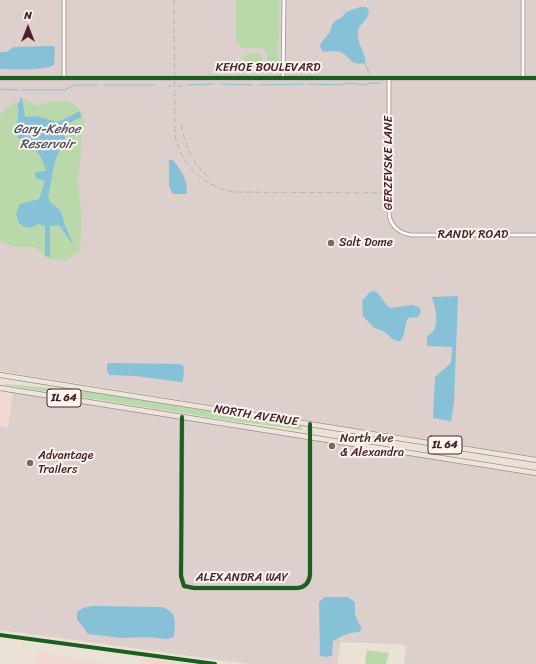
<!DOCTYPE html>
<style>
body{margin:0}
#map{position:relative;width:536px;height:664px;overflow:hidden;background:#eae3d5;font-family:Sriracha,sans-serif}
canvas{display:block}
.north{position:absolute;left:8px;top:8px;width:40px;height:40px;-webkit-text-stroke:3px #fbf7ec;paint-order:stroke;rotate:0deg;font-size:11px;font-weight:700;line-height:16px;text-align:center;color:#4a1f2b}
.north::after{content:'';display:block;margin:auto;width:14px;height:18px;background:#4a1f2b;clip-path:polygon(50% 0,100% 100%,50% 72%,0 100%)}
</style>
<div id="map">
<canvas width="536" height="664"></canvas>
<div class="north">N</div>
</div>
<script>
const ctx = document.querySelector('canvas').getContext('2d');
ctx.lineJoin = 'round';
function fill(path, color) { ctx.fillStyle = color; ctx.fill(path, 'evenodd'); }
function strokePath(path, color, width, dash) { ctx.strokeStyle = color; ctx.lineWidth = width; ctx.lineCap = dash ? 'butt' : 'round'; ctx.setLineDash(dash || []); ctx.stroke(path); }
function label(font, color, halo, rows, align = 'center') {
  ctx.font = font + ' Sriracha,sans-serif'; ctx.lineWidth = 4; ctx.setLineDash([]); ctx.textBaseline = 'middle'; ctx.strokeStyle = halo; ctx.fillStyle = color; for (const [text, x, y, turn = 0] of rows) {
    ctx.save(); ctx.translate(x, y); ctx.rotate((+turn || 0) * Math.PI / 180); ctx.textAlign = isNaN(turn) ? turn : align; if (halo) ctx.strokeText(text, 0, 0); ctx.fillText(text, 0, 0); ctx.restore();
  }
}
fill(new Path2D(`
 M0 392H13L8 427 0 426Z
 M36 651H37L113 664H35Z
 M142 657 186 664H141Z`), '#f1d9d1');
fill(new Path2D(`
 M0 0H536V76H0Z
 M0 80H536V457L0 371Z
 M13 392 536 476V664H404L406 646 394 644 341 642 337 664H248L0 630V426L8 427Z`), '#ddcfcc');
fill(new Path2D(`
 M236 0H279L278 69H267V52L265 50C258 46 251 49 243 48L236 40Z
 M250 53 260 54 263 60V65L254 66 245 65 244 55Z
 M25 99 36 106 47 102 67 101 74 104 80 110 84 120 78 177 82 222 80 250 71 257 63 261 48 259 35 247H13L0 241V117C4 106 15 103 25 99Z
 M5 384 84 391 295 425 302 427V430L233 421 5 385Z
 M367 650 389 653 386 664H365Z`), '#b9d9ab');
fill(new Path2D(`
 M360 7H366L369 10C368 13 368 17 366 19 362 25 358 25 358 33 357 45 367 54 365 63 350 66 352 58 342 53 337 50 328 52 323 52L320 47 321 43 330 32 332 25 336 20 341 18 346 12Z
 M53 46 55 47 54 65C43 71 13 69 0 69V52H6L14 47Z
 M20 98H22L25 117 36 116 58 122 80 111 81 117 62 127 65 138 55 161 48 197 51 203 59 209 62 214 64 223 74 246 59 225 50 226V257L45 256V226L38 224C30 229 26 229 19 223L16 214 20 204 39 199 45 181 35 178V172L46 171C42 155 33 144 18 138L14 130 18 120V103L20 102Z
 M169 160H173C182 172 187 178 187 194H173L169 186Z
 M374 291C381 293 383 303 390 308L412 305 419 307 421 312 418 317 408 318C404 325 406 335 400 341 389 341 389 330 374 328L363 316 362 301 370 292Z
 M458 296 454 402 451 421 433 418 435 377 451 363 452 347 427 346V336C429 335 433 332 434 330 439 320 435 307 432 297Z
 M109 363 181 364 184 367 183 381 181 382 135 376 110 375 107 372V364Z
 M325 597H347L355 602V614L358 622 362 629 359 632C349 632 341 636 333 641L332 656 326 657 320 656 319 602Z
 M92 606 161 607C178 611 175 622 174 637L167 639 145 637 122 638 88 634 77 619V612L83 608Z`), '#87c1d7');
strokePath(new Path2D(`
 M365 63 369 73
 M222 84 252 85
 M309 84 339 85 350 83 364 85 371 83H381
 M104 85H154
 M188 85 214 84
 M258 85 304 84
 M169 86H171
 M178 86H181
 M0 89 19 90
 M22 90H65L74 85H97`), '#87c1d7', 1);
const minor = new Path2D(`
 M64 0V78
 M523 0V78
 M0 78H536
 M283 78 284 0
 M389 78V212C389 224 398 233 411 235H536
 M182 417 181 576 184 586 194 588H298C305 587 309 583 310 575V424`);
const primary = new Path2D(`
 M0 375 536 460
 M0 388 536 473`);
strokePath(minor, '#998e89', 4.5);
strokePath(primary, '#998e89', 6);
strokePath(minor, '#fcfbf9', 3);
strokePath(primary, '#ede5dc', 4.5);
strokePath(new Path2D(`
 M174 0 175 135C181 165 203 186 233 192L382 193
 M181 125C186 146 192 165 210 178`), '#bab3b3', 1, [6, 3]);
strokePath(new Path2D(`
 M0 78H536
 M182 417 181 576 184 586 194 588H298C305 587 309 583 310 575V424
 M0 635 215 664`), '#1b5e20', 4);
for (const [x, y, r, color] of [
 [331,243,4,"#826466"],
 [332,446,4,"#826466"],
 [30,463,4,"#826466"]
]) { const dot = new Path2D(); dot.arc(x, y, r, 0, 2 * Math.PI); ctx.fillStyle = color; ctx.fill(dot); strokePath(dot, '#fbf7ec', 1.5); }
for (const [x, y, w] of [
 [64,398,34],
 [445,445,34]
]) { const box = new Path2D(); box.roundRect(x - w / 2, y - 9, w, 18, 3); ctx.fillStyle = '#fbf7ec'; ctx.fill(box); strokePath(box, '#4a1f2b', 1); }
label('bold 11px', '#4a1f2b', null, [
 ["IL 64",64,398],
 ["IL 64",445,445]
]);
label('12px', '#4a1f2b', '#fbf7ec', [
 ["KEHOE BOULEVARD",268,68],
 ["GERZEVSKE LANE",389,163,-90],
 ["RANDY ROAD",473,235],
 ["NORTH AVENUE",256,416,9],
 ["ALEXANDRA WAY",242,578]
]);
label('12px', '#4a1f2b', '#fbf7ec', [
 ["Salt Dome",339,243],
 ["North Ave",340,439],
 ["& Alexandra",340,453],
 ["Advantage",38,456],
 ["Trailers",38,470]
], 'left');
label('italic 13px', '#505368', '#fbf7ec', [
 ["Gary-Kehoe",47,130],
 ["Reservoir",47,145]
]);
</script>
